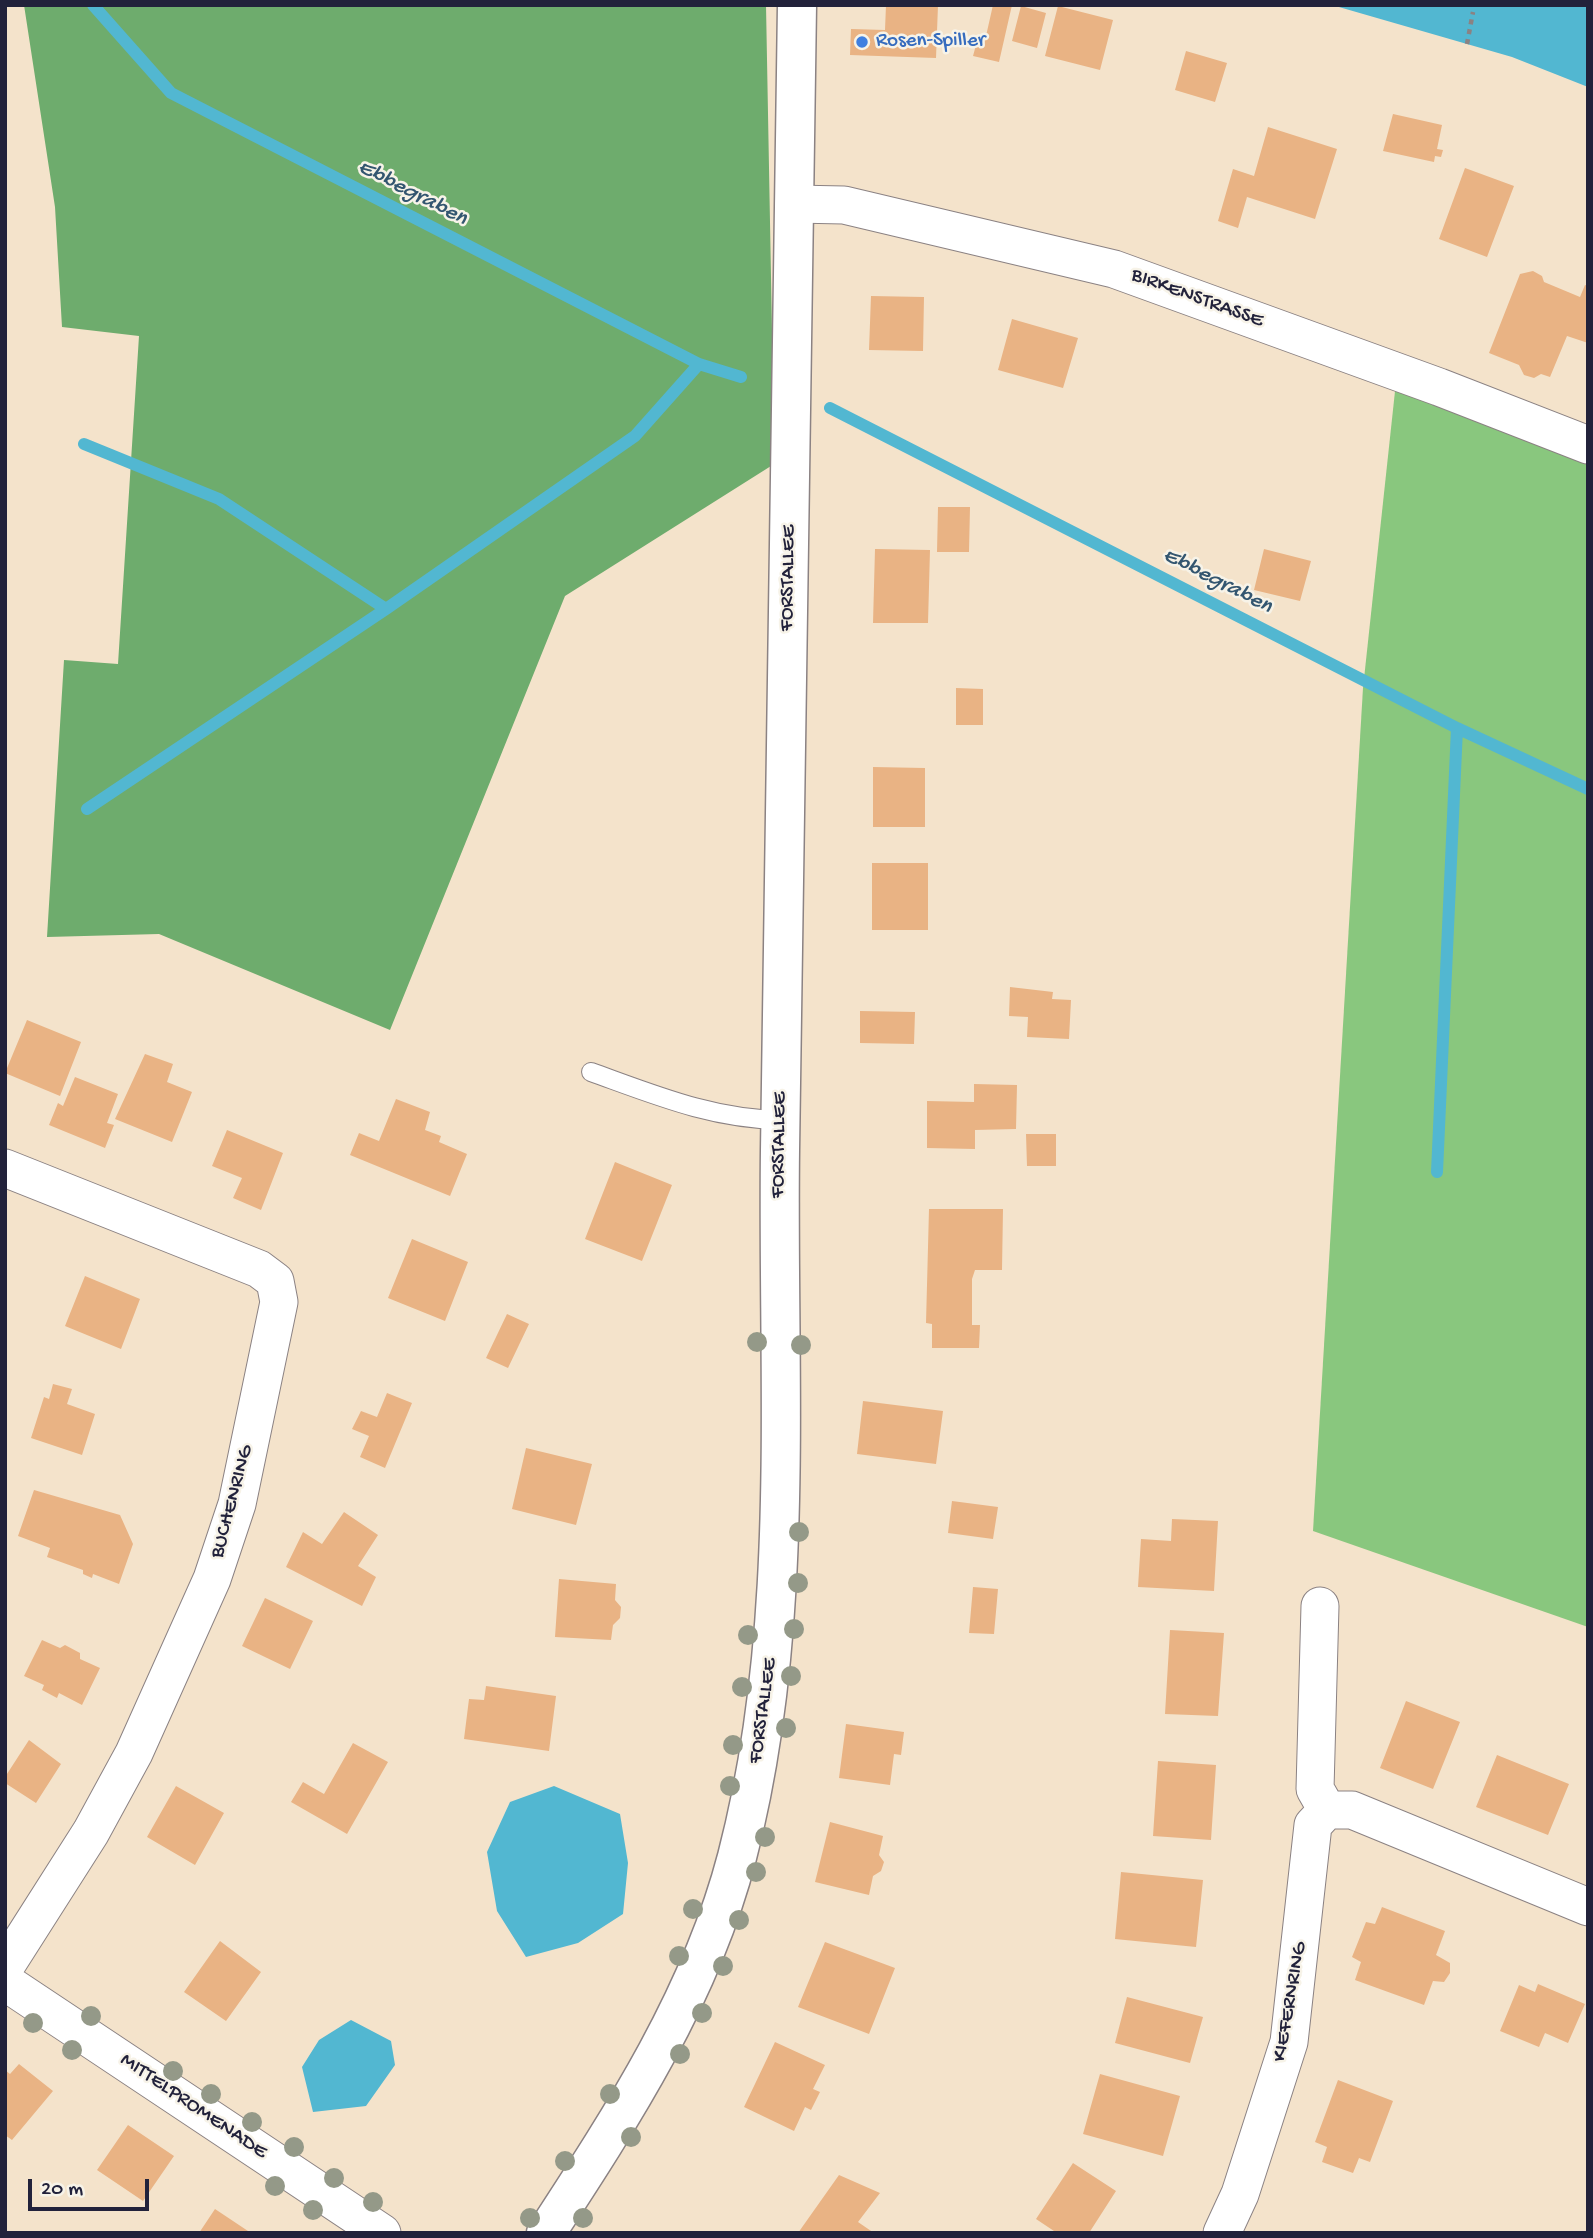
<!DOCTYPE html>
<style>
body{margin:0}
#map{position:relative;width:1593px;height:2238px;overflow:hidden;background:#f4e3cb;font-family:"Gochi Hand",sans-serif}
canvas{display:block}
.frame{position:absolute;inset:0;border:7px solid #22223b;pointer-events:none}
.scale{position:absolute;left:28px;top:2179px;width:121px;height:32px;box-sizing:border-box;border:4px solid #22223b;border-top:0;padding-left:9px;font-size:21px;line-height:24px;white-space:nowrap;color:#22223b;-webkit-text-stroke:5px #f7f3e8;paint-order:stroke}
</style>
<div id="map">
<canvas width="1593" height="2238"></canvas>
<div class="frame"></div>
<div class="scale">20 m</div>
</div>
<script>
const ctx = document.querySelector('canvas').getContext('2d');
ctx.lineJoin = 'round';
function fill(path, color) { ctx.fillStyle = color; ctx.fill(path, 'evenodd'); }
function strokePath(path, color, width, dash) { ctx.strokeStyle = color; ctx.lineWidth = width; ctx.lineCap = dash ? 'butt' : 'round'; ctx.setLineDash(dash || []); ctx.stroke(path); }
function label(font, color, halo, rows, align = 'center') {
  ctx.font = font + ' "Gochi Hand",sans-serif'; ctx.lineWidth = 5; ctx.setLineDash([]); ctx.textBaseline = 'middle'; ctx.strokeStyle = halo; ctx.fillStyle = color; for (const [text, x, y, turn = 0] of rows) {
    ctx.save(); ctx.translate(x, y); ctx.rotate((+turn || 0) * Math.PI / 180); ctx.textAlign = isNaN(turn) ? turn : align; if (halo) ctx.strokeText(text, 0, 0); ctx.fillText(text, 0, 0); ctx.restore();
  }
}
fill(new Path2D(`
 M1396 382 1588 458V1627L1313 1531 1363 688Z`), '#89c77e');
fill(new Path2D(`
 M24 5H766L773 385 771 466 565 596 390 1030 159 934 47 937 64 660 118 664 139 336 62 327 55 207Z`), '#6eac6d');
fill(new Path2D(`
 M1332 5H1588V87L1512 57Z
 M554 1786 620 1814 628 1863 623 1914 578 1943 526 1957 497 1911 487 1852 510 1802Z
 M351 2020 391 2041 395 2065 366 2106 313 2112 302 2067 319 2040Z`), '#52b7d1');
strokePath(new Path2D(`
 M93 5 171 93 699 364 741 377
 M830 408 1457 728 1588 789
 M84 444 219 499 386 609
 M87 809 386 609 635 436 699 364
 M1437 1172 1457 728`), '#52b7d1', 12);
fill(new Path2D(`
 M886 5H938L936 58 850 55 851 29 885 30Z
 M993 5H1012L999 62 973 56 979 34 986 36Z
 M1021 6 1046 13 1037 48 1012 41Z
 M1058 6 1113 20 1100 70 1045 56Z
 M1186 51 1227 63 1215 102 1175 90Z
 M1393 114 1442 125 1437 149 1443 150 1441 157 1435 156 1434 162 1383 151Z
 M1268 127 1337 149 1315 219 1247 197 1238 228 1218 221 1233 169 1254 176Z
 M1465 168 1514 186 1487 257 1439 239Z
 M1533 271 1542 276 1544 282 1580 297 1585 285 1588 286V343L1567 336 1550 377 1541 374 1534 378 1524 375 1519 365 1489 353 1520 274Z
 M871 296 924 297 923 351 869 350Z
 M1012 319 1078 338 1063 388 998 370Z
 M938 507H970L969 552H937Z
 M875 549 930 550 928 623H873Z
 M1264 549 1311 561 1300 601 1254 590Z
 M956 688 983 689V725H956Z
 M873 767 925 768V827H873Z
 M872 863H928V930H872Z
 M1010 987 1053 992 1052 999 1071 1000 1069 1039 1027 1037 1028 1017 1009 1016Z
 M860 1011 915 1012 914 1044 860 1043Z
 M27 1020 81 1042 60 1096 5 1073Z
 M145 1054 173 1064 167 1082 192 1092 172 1142 115 1119Z
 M75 1077 118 1094 107 1123 114 1125 105 1148 49 1125 58 1103 63 1106Z
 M974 1084 1017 1085 1016 1129 975 1130V1149L927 1148V1101L974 1102Z
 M396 1099 430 1112 425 1130 441 1136 439 1142 467 1154 450 1196 350 1155 359 1133 379 1141Z
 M227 1130 283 1153 261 1210 233 1198 242 1178 212 1166Z
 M1026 1134H1056V1166H1027Z
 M615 1162 672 1185 642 1261 585 1239Z
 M929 1209H1003L1002 1270H975L972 1279V1325H980L979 1348H932V1324L926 1323Z
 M412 1239 468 1262 445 1321 388 1298Z
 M85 1276 140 1299 121 1349 65 1326Z
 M507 1314 529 1324 508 1368 486 1358Z
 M53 1384 72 1389 67 1404 95 1414 82 1455 31 1438 44 1397 49 1399Z
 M387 1393 412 1403 385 1468 360 1457 369 1436 352 1429 361 1411 377 1417Z
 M863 1401 943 1411 936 1464 857 1454Z
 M526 1448 592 1464 576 1525 512 1509Z
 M34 1490 120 1515 133 1544 119 1584 93 1574 92 1578 83 1574V1570L47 1557 50 1548 18 1536Z
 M952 1501 998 1507 993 1539 948 1533Z
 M344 1512 378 1535 358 1566 376 1577 362 1606 286 1567 303 1532 322 1544Z
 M1172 1519 1218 1521 1214 1591 1138 1587 1141 1539 1171 1541Z
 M559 1579 616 1584 615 1600 621 1607 620 1618 613 1625 611 1640 555 1637Z
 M973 1587 998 1589 994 1634 969 1633Z
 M265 1598 313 1621 290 1669 242 1646Z
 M1170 1630 1224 1633 1218 1716 1165 1714Z
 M42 1640 60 1648 65 1645 80 1653V1659L100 1668 82 1705 59 1693 57 1698 42 1690 44 1685 24 1676Z
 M486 1686 556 1696 549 1751 464 1739 469 1699 484 1700Z
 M1406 1701 1460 1722 1433 1789 1380 1768Z
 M846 1724 904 1732 901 1755 894 1754 890 1785 839 1778Z
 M29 1740 61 1764 36 1803 5 1783V1777Z
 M353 1743 388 1762 347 1834 291 1802 303 1782 324 1794Z
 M1497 1755 1569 1784 1548 1835 1476 1807Z
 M1158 1761 1216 1765 1211 1840 1153 1836Z
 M176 1786 224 1813 195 1865 147 1837Z
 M830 1822 883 1836 879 1855 884 1862 881 1871 873 1876 869 1895 815 1882Z
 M1121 1872 1203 1880 1196 1947 1115 1939Z
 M1382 1907 1445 1931 1436 1955 1450 1963V1973L1444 1982 1433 1981 1424 2005 1355 1980 1361 1962 1352 1957 1366 1922 1375 1924Z
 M220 1941 261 1972 226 2021 184 1992Z
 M825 1942 895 1968 869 2034 798 2007Z
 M1538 1984 1585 2004 1568 2043 1545 2033 1539 2047 1500 2031 1519 1985 1535 1992Z
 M1127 1997 1203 2017 1190 2063 1115 2043Z
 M775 2042 825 2065 813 2089 820 2092 811 2110 805 2107 794 2131 744 2107Z
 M19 2064 53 2091 12 2140 5 2135V2070L10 2074Z
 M1100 2074 1180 2096 1163 2156 1083 2134Z
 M1338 2080 1393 2101 1370 2162 1359 2158 1353 2173 1322 2162 1327 2147 1315 2142Z
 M128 2125 174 2156 143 2201 97 2170Z
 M1073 2163 1116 2191 1089 2233H1057L1036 2219Z
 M839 2175 880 2193 858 2222 874 2233H798Z
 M215 2209 251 2233H199Z`), '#e9b384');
const lane = new Path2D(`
 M591 1072C655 1095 712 1119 781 1120`);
const street = new Path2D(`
 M794 204 844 205 1114 269 1439 387 1588 445
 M5 1168 259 1269 275 1281 279 1302 237 1504 212 1579 134 1753 91 1832 5 1967
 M1320 1606 1315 1789 1327 1810
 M5 1982 382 2233
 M1222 2233 1240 2194 1289 2042 1313 1825 1327 1810H1352L1588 1907`);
const secondary = new Path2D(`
 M546 2233C623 2115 701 1995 737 1857 797 1627 777 1385 780 1150 785 769 791 387 797 5`);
strokePath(lane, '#8b8283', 20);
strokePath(street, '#8b8283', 39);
strokePath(secondary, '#8b8283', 41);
strokePath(new Path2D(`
 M1467 44 1473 12`), '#8b8283', 4.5, [5, 5]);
strokePath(lane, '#fff', 18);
strokePath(street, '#fff', 37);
strokePath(secondary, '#fff', 38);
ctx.fillStyle = '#949988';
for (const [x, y] of [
 [757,1342],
 [801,1345],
 [799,1532],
 [798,1583],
 [794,1629],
 [748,1635],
 [791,1676],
 [742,1687],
 [786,1728],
 [733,1745],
 [730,1786],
 [765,1837],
 [756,1872],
 [693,1909],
 [739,1920],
 [679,1956],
 [723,1966],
 [702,2013],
 [91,2016],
 [33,2023],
 [72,2050],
 [680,2054],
 [173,2071],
 [211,2094],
 [610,2094],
 [252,2122],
 [631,2137],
 [294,2147],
 [565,2161],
 [334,2178],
 [275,2186],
 [373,2202],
 [313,2210],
 [530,2218],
 [583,2218]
]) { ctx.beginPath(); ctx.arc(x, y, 10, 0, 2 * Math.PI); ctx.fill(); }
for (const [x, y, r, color] of [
 [862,42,7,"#3f7fe0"]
]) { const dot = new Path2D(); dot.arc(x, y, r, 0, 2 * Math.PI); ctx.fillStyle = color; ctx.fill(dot); strokePath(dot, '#f7f3e8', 2.5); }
label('21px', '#366cbe', '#f7f3e8', [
 ["Rosen-Spiller",876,42]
], 'left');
label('21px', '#22223b', '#f7f3e8', [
 ["BIRKENSTRASSE",1197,299,20],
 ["FORSTALLEE",789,578,-89],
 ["FORSTALLEE",780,1145,-89],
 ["BUCHENRING",233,1502,-75],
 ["FORSTALLEE",764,1711,-82],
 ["KIEFERNRING",1291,2002,-80],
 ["MITTELPROMENADE",193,2107,34]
]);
label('italic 23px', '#335670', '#f7f3e8', [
 ["Ebbegraben",412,194,27],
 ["Ebbegraben",1217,582,27]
]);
</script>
